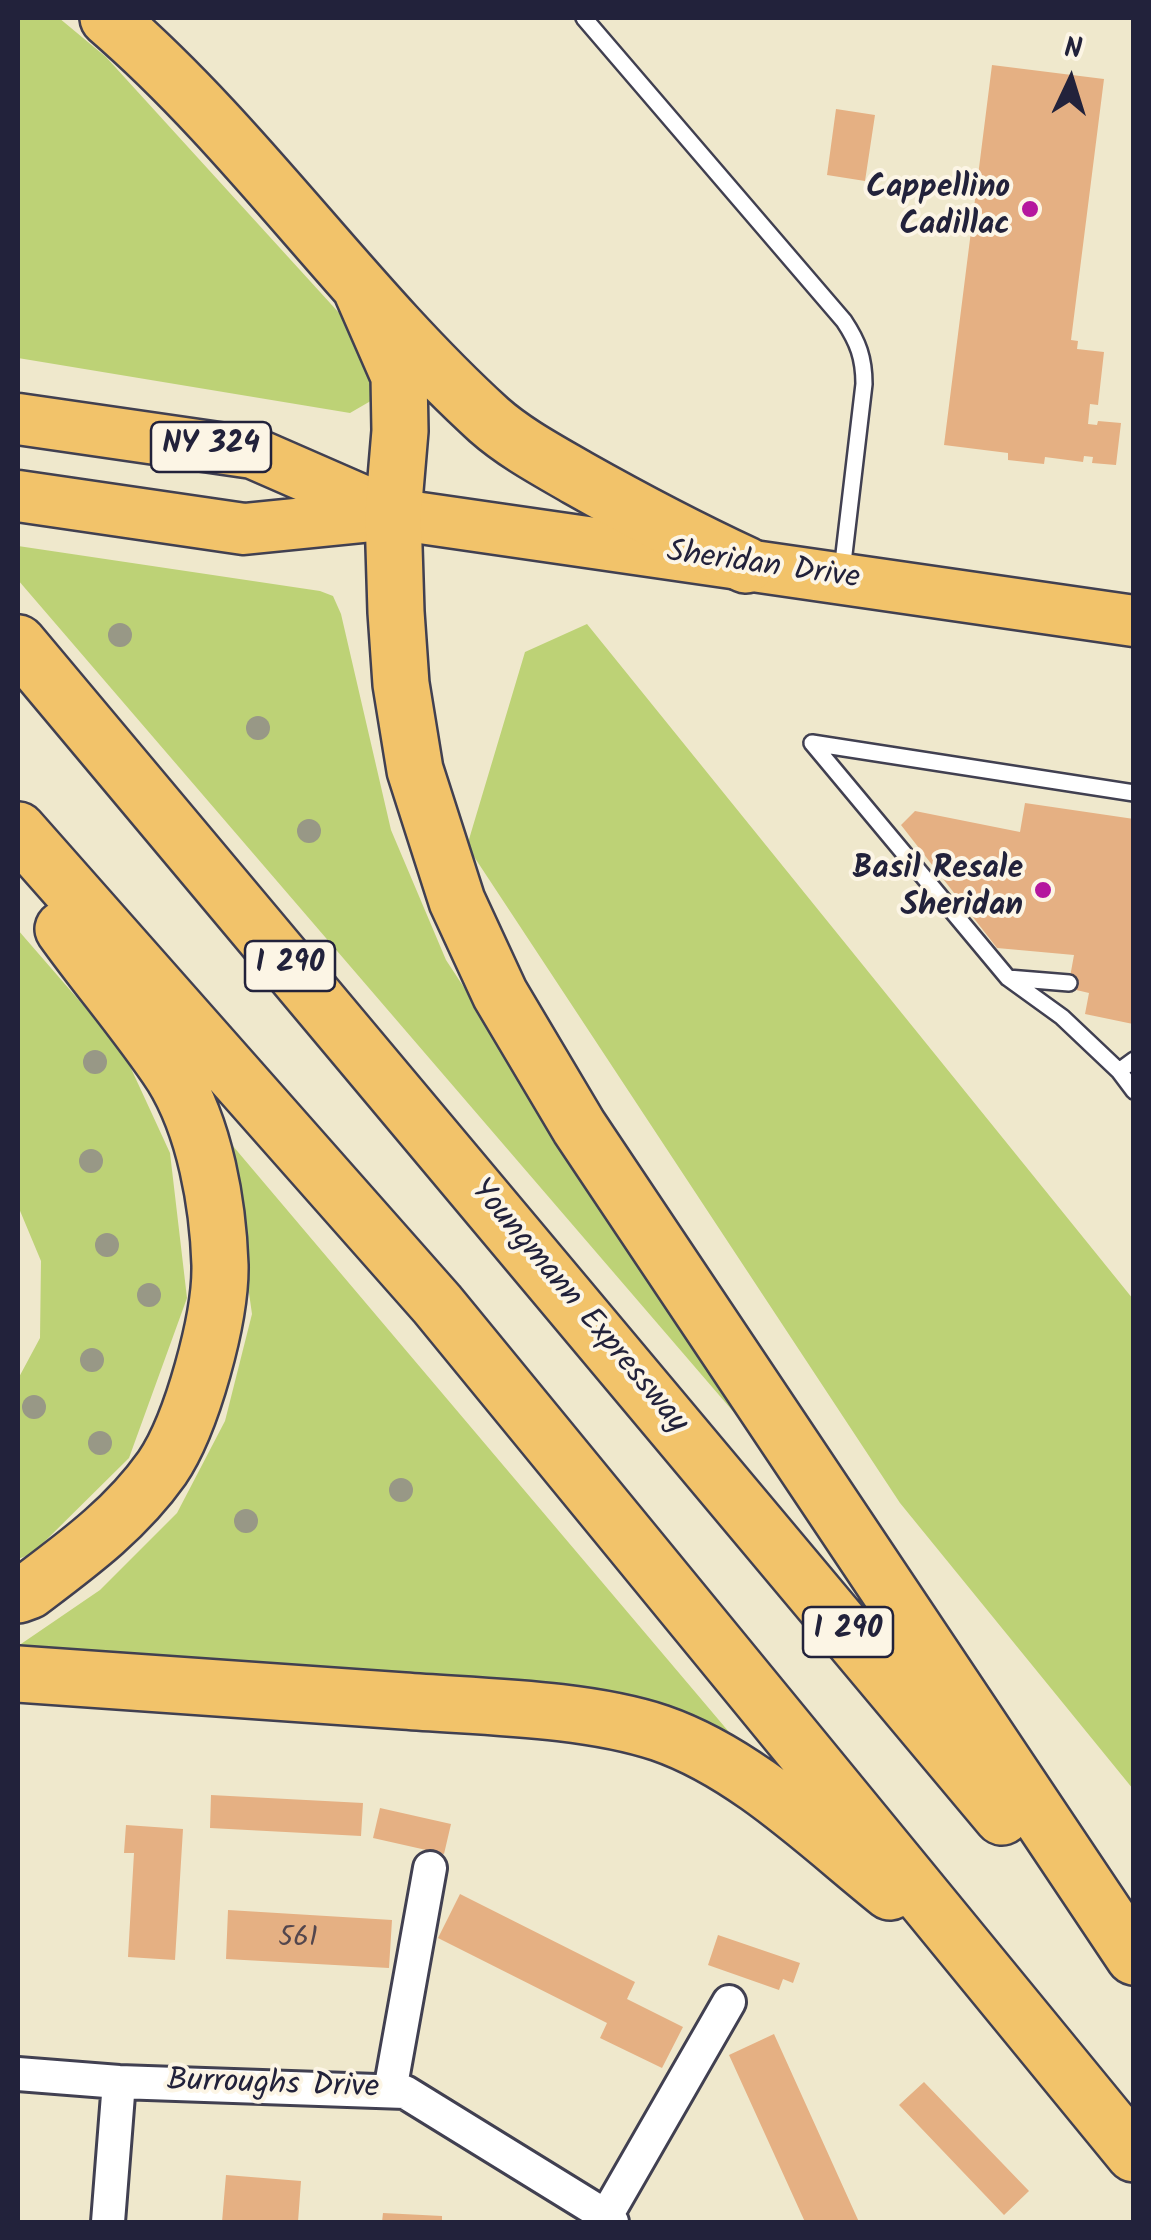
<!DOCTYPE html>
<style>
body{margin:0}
#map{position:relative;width:1151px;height:2240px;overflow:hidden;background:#efe8cc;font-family:Kalam,sans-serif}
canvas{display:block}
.frame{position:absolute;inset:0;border:20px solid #22223b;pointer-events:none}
.north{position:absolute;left:1021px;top:30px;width:100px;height:100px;-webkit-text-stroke:8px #fcf5e5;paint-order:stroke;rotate:4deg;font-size:28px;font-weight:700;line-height:40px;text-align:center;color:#22223b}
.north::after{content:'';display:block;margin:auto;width:35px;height:45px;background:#22223b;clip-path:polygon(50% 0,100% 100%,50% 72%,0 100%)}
</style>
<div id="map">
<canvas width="1151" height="2240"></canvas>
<div class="frame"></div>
<div class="north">N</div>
</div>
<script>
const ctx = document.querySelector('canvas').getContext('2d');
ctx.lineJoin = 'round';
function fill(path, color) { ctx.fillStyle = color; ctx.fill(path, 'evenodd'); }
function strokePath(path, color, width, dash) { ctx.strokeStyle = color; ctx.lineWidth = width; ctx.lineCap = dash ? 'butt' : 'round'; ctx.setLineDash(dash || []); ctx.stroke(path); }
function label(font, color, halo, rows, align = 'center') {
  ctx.font = font + ' Kalam,sans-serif'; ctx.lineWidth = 8; ctx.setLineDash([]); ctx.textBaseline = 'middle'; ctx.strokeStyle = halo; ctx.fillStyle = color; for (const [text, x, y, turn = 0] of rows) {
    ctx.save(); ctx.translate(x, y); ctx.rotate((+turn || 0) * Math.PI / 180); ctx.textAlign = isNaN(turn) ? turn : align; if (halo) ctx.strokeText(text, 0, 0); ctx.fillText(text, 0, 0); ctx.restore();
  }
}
fill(new Path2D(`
 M18 18H59L106 57 371 348 381 395 350 413 18 358Z
 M18 546 320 591 333 596 341 614 391 830 446 960 774 1459 18 580Z
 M587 624 1133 1299V1789L900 1503 467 846 525 652Z
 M18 930 123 1051 170 1153 187 1298 129 1458 32 1554 18 1559V1379L40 1338 41 1261 18 1206Z
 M227 1139 751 1758 18 1653V1646L100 1590 177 1513 225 1421 252 1314Z`), '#bdd276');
fill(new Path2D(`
 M992 65 1104 79 1071 340 1078 341 1077 349 1104 352 1098 405 1090 404 1088 424 1097 425 1098 421 1121 423 1116 465 1092 463 1093 457 1084 456 1083 462 1045 457 1044 464 1008 460V453L944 445Z
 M836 109 875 115 865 181 827 175Z
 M1025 803 1134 819 1133 1024 1085 1014 1089 993 1068 988 1074 955 997 948 901 825 915 811 1020 832Z
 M211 1795 363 1803 361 1836 210 1828Z
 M380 1808 451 1824 444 1854 373 1838Z
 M126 1825 183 1829 175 1960 128 1957 134 1853H124Z
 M460 1894 635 1982 627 1999 683 2027 662 2068 600 2038 607 2023 438 1938Z
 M228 1910 392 1920 389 1968 226 1959Z
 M718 1935 800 1963 793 1983 783 1979 779 1990 708 1965Z
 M774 2034 859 2222H805L729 2055Z
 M924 2082 1029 2191 1004 2215 899 2105Z
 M226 2175 301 2181 298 2222H222Z
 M383 2213 442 2216V2222H382Z`), '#e5b083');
const lane = new Path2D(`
 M584 18 844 321C858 342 864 358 864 384L842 571
 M812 743 1008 978 1062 1017 1119 1071
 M812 743 1134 793
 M1008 978 1069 983
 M1134 1060 1119 1071 1134 1091`);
const street = new Path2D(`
 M18 2074 119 2082 405 2092 606 2216 612 2222
 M390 2091 430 1868
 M606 2216 729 2002
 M108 2222 119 2082`);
const primary = new Path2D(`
 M18 419 253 453 388 512
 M18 496 244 529 393 514 1134 621`);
const highway = new Path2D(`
 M108 18C248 139 352 295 489 420 515 443 547 460 578 478 633 509 688 538 746 565
 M361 289 399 376 400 431 393 514 396 612 401 684 415 770 457 901 500 994 579 1127 1134 1957
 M18 643 1002 1817
 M18 830 437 1304 1134 2154
 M18 1595 29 1591C78 1554 126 1519 162 1468 192 1424 221 1318 220 1265 218 1204 205 1128 172 1075 139 1025 98 978 63 929
 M18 1674C146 1683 275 1692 404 1701 483 1707 585 1708 660 1733 747 1763 820 1836 890 1892`);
strokePath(lane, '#414051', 20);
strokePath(street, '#414051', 38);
strokePath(primary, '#414051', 55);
strokePath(highway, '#414051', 60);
strokePath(lane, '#fff', 15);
strokePath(street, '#fff', 32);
strokePath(primary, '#f2c36a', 50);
strokePath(highway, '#f2c36a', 55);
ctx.fillStyle = '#989886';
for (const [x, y] of [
 [120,635],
 [258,728],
 [309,831],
 [95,1062],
 [91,1161],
 [107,1245],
 [149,1295],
 [92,1360],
 [34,1407],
 [100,1443],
 [401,1490],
 [246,1521]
]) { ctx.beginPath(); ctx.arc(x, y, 12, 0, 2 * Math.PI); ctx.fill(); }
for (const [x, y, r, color] of [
 [1030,209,10,"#b5179e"],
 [1043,890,10,"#b5179e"]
]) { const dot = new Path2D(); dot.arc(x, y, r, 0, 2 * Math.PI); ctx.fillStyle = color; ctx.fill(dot); strokePath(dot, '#fcf5e5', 4); }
label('28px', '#53464d', null, [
 ["561",298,1940]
]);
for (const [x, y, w] of [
 [211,447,120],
 [290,966,90],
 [848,1632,90]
]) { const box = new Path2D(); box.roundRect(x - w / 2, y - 25, w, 50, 8); ctx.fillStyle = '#fcf5e5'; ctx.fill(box); strokePath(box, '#22223b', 2.5); }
label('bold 30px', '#22223b', null, [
 ["NY 324",211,447],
 ["I 290",290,966],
 ["I 290",848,1632]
]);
label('bold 32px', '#22223b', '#fcf5e5', [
 ["Cappellino",1010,191],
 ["Cadillac",1010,228],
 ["Basil Resale",1023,872],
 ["Sheridan",1023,909]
], 'right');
label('32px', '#22223b', '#fcf5e5', [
 ["Sheridan Drive",763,568,8],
 ["Youngmann Expressway",577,1308,50],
 ["Burroughs Drive",273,2087,2]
]);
</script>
